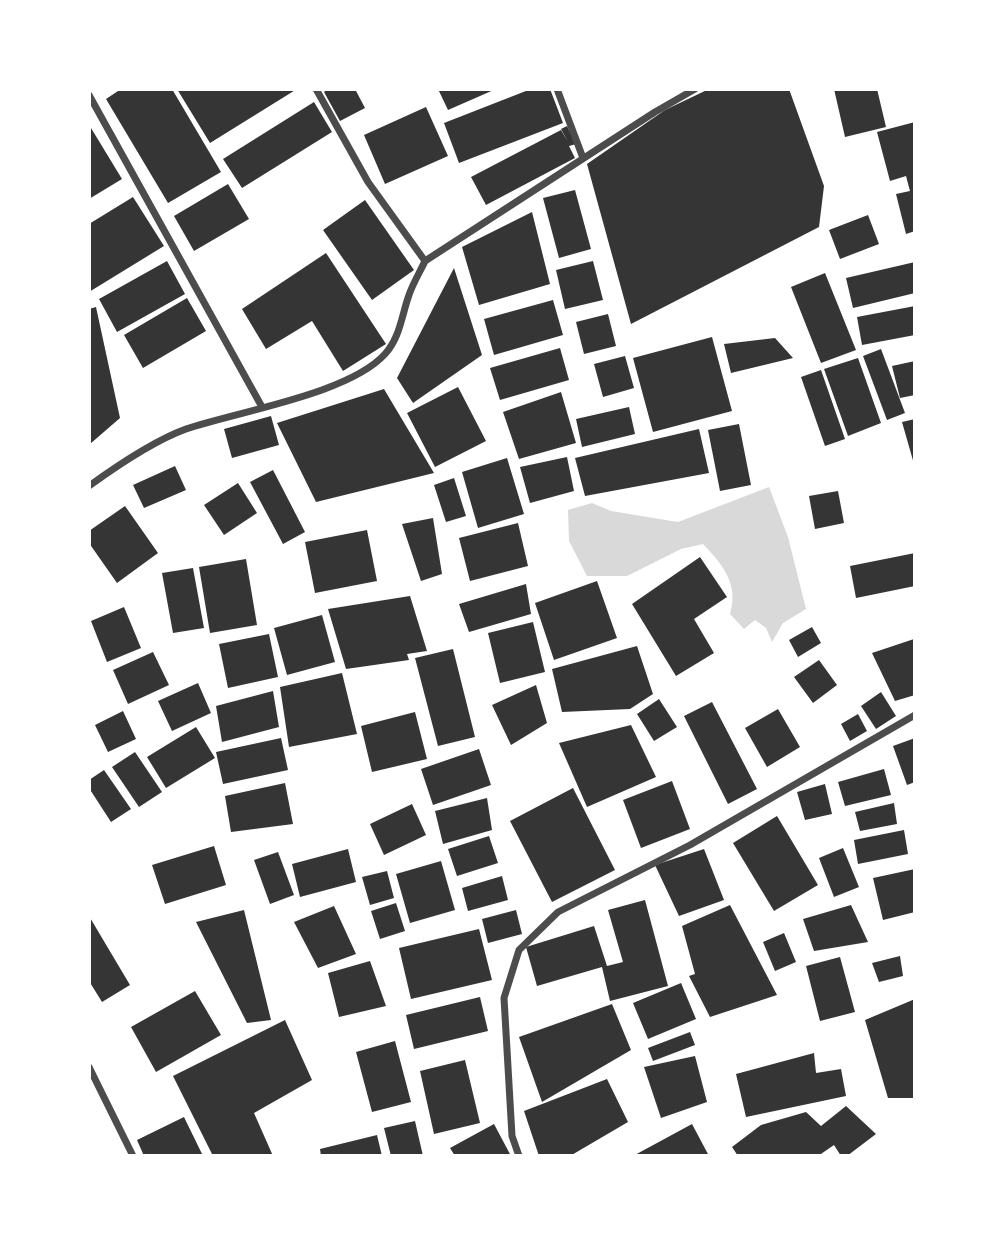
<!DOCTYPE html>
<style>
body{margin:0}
#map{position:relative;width:1004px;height:1245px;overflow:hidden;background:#fff;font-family:Inter,sans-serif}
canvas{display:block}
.frame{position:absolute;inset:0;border:91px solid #fff;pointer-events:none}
</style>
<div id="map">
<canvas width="1004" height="1245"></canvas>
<div class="frame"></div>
</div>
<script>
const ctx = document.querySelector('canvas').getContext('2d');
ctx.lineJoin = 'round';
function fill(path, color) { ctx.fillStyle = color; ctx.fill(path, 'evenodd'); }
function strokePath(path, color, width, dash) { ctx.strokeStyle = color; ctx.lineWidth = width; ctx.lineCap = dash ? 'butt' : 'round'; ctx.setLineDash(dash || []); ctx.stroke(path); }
fill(new Path2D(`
 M769 487 788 537 806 609 783 623 772 642 766 628 755 620 744 629 730 614C739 584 723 565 703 544L681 549 627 576H587L569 541 568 510 592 503 611 511 678 522Z`), '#d9d9d9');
fill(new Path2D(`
 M121 89H172L221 172 168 203 106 99Z
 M177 89H297L210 143Z
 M328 89H355L365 108 340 121 324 92Z
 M438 89H496L448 110Z
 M531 89H550L563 123 459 163 444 123Z
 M709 89H789L824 186 819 227 631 324 587 164 665 110Z
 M834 89H877L886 127 845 137Z
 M314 102 332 132 242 188 223 159Z
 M426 107 448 156 385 184 364 135Z
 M915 122V231L906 234 896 194 910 191 906 176 890 181 877 132Z
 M567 126 576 144 569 146 575 158 486 205 471 177 561 130 568 142 561 129Z
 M91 128 122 179 89 199V129Z
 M228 184 249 219 194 251 174 216Z
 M575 190 591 249 559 258 543 198Z
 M133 197 164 246 89 292V224Z
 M365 200 414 270 372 300 323 230Z
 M532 212 550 284 479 305 462 247Z
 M868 215 879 244 840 259 829 230Z
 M326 253 386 344 343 371 312 321 266 349 242 309Z
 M167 261 185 294 117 332 99 299Z
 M593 261 603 300 565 309 556 270Z
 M915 262V293L853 308 846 278Z
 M454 268 482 355 413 403 397 378Z
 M825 273 856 350 821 363 791 287Z
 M187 298 206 331 143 368 124 335Z
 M553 300 563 335 494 355 484 319Z
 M915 306V335L862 345 857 317Z
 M96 307 120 418 90 444 89 309Z
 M608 314 616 346 584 354 576 322Z
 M712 337 732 411 653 432 633 358Z
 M775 338 793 358 731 373 724 344Z
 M560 348 569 380 500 400 490 368Z
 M881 349 905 413 887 420 863 356Z
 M625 356 634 388 603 397 594 364Z
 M858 358 881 423 848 436 824 369Z
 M915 361V395L900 398 892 366Z
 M821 370 845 439 825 446 801 377Z
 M458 387 486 441 435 467 407 413Z
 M384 389 434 473 316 502 277 423Z
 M561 392 576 443 519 459 503 412Z
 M629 407 635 434 582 447 576 419Z
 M271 416 279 445 232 458 224 429Z
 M915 419V464H914L902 422Z
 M739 424 751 485 720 491 708 430Z
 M699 429 709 473 585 496 575 458Z
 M567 457 574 491 530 503 520 467Z
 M507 458 524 514 478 528 462 472Z
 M175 466 186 490 144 508 133 485Z
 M273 470 305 532 283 544 250 482Z
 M454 478 466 516 446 522 434 485Z
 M238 483 257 513 224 535 204 505Z
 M838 491 844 523 815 529 809 496Z
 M125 506 158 553 117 583 89 543V531Z
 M433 518 442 574 421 581 402 524Z
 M518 523 528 566 470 581 459 538Z
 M367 530 377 581 315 593 305 542Z
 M915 553V586L856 598 850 566Z
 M700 557 727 597 694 619 714 653 676 676 632 604Z
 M246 559 257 625 210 633 199 567Z
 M193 568 204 628 173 633 162 573Z
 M597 581 617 638 554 660 535 603Z
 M526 584 531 614 469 632 459 604Z
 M410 596 427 651 407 654 409 660 346 669 328 609Z
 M124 607 141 648 107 662 91 621Z
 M322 615 335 662 287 675 274 628Z
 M533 622 545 672 500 683 488 633Z
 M812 627 821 643 798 657 789 640Z
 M269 634 278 677 228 688 219 644Z
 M914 639 915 695 895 701 872 653Z
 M637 646 653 694 630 709 562 712 552 669Z
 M453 649 475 737 438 746 415 658Z
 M153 652 169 685 128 704 113 670Z
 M819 660 837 685 813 703 794 677Z
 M342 673 357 734 289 747 280 687Z
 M198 683 211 713 172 731 158 701Z
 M536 685 547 723 511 745 492 705Z
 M273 691 279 727 222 742 216 706Z
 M881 692 896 716 876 729 861 706Z
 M659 699 677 727 654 741 637 714Z
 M712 702 757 789 728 804 684 716Z
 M778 709 800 747 767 767 745 728Z
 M123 711 136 739 108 752 95 725Z
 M415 712 427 759 372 772 361 726Z
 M858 714 867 731 850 741 841 724Z
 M631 725 656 777 587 807 559 743Z
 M196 727 215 758 166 788 147 757Z
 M281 738 288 770 223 784 216 752Z
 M915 738V782L907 785 893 746Z
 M479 749 491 785 433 805 421 769Z
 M135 752 162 792 139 807 112 767Z
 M884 769 891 795 845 806 838 782Z
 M104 770 131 809 111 822 89 788V780Z
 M672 781 690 829 641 848 623 800Z
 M285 783 293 824 231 832 225 796Z
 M825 784 832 814 805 820 797 792Z
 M573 788 615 870 552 902 510 821Z
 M487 798 492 830 443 844 435 811Z
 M894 803 897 824 860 831 855 812Z
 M412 804 426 835 384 855 370 824Z
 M777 816 818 885 774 911 733 843Z
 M904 830 908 854 858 864 854 840Z
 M489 836 498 863 457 876 448 849Z
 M214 846 226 885 165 904 152 865Z
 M843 848 859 887 834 897 819 858Z
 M348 849 356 882 300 897 292 864Z
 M704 849 724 900 679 916 655 865Z
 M278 852 294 895 270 904 254 860Z
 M441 861 455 910 410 923 396 874Z
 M915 869V912L883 920 873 878Z
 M387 871 394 898 370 905 362 877Z
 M502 876 508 900 468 911 462 888Z
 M645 900 668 986 610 1001 602 967 537 986 526 947 594 926 607 966 623 962 608 910Z
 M396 903 405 931 380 939 371 911Z
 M730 905 777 995 710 1017 689 976 695 974 682 926Z
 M851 905 868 942 814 951 803 919Z
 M334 906 356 954 318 968 294 922Z
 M244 910 271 1020 247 1023 196 922Z
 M516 910 522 934 488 943 482 919Z
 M89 916 130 985 102 1002 89 981Z
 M479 929 492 980 411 999 399 948Z
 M784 933 796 962 775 971 763 942Z
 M900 956 903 976 879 982 872 963Z
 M840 957 855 1012 820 1021 806 966Z
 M370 961 386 1006 339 1017 328 973Z
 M681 983 696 1019 648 1039 633 1003Z
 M195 991 221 1035 156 1072 131 1027Z
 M480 997 488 1031 414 1049 406 1015Z
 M915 999V1098H888L865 1020Z
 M612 1004 631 1050 542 1102 519 1037Z
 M285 1020 312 1080 254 1113 273 1156H213L173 1076Z
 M690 1032 695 1045 653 1061 648 1048Z
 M395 1041 411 1102 372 1112 356 1052Z
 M814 1053 816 1073 841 1069 846 1096 746 1117 736 1074Z
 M695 1056 707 1102 661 1118 644 1067Z
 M465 1060 480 1123 434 1134 420 1071Z
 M607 1079 628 1122 570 1156H539L524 1111Z
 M846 1106 876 1134 847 1156H841L834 1145 818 1156H738L732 1147 761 1125 806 1112 821 1126Z
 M184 1117 203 1156H144L137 1140Z
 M415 1121 423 1156H391L384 1128Z
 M494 1124 511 1156H455L450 1148Z
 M692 1124 709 1156H633Z
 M377 1135 382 1156H321L320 1149Z`), '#353535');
strokePath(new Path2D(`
 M316 89 368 182 425 261
 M557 89 583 158
 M89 95 262 407
 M89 486C118 465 153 441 186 429 239 411 349 394 385 354 400 338 402 314 409 295 413 283 420 272 425 261L655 112 695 89
 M89 1067 133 1156
 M519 1156 512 1136 504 998 519 950 558 912 690 845 915 715`), '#4c4c4c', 7);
</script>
